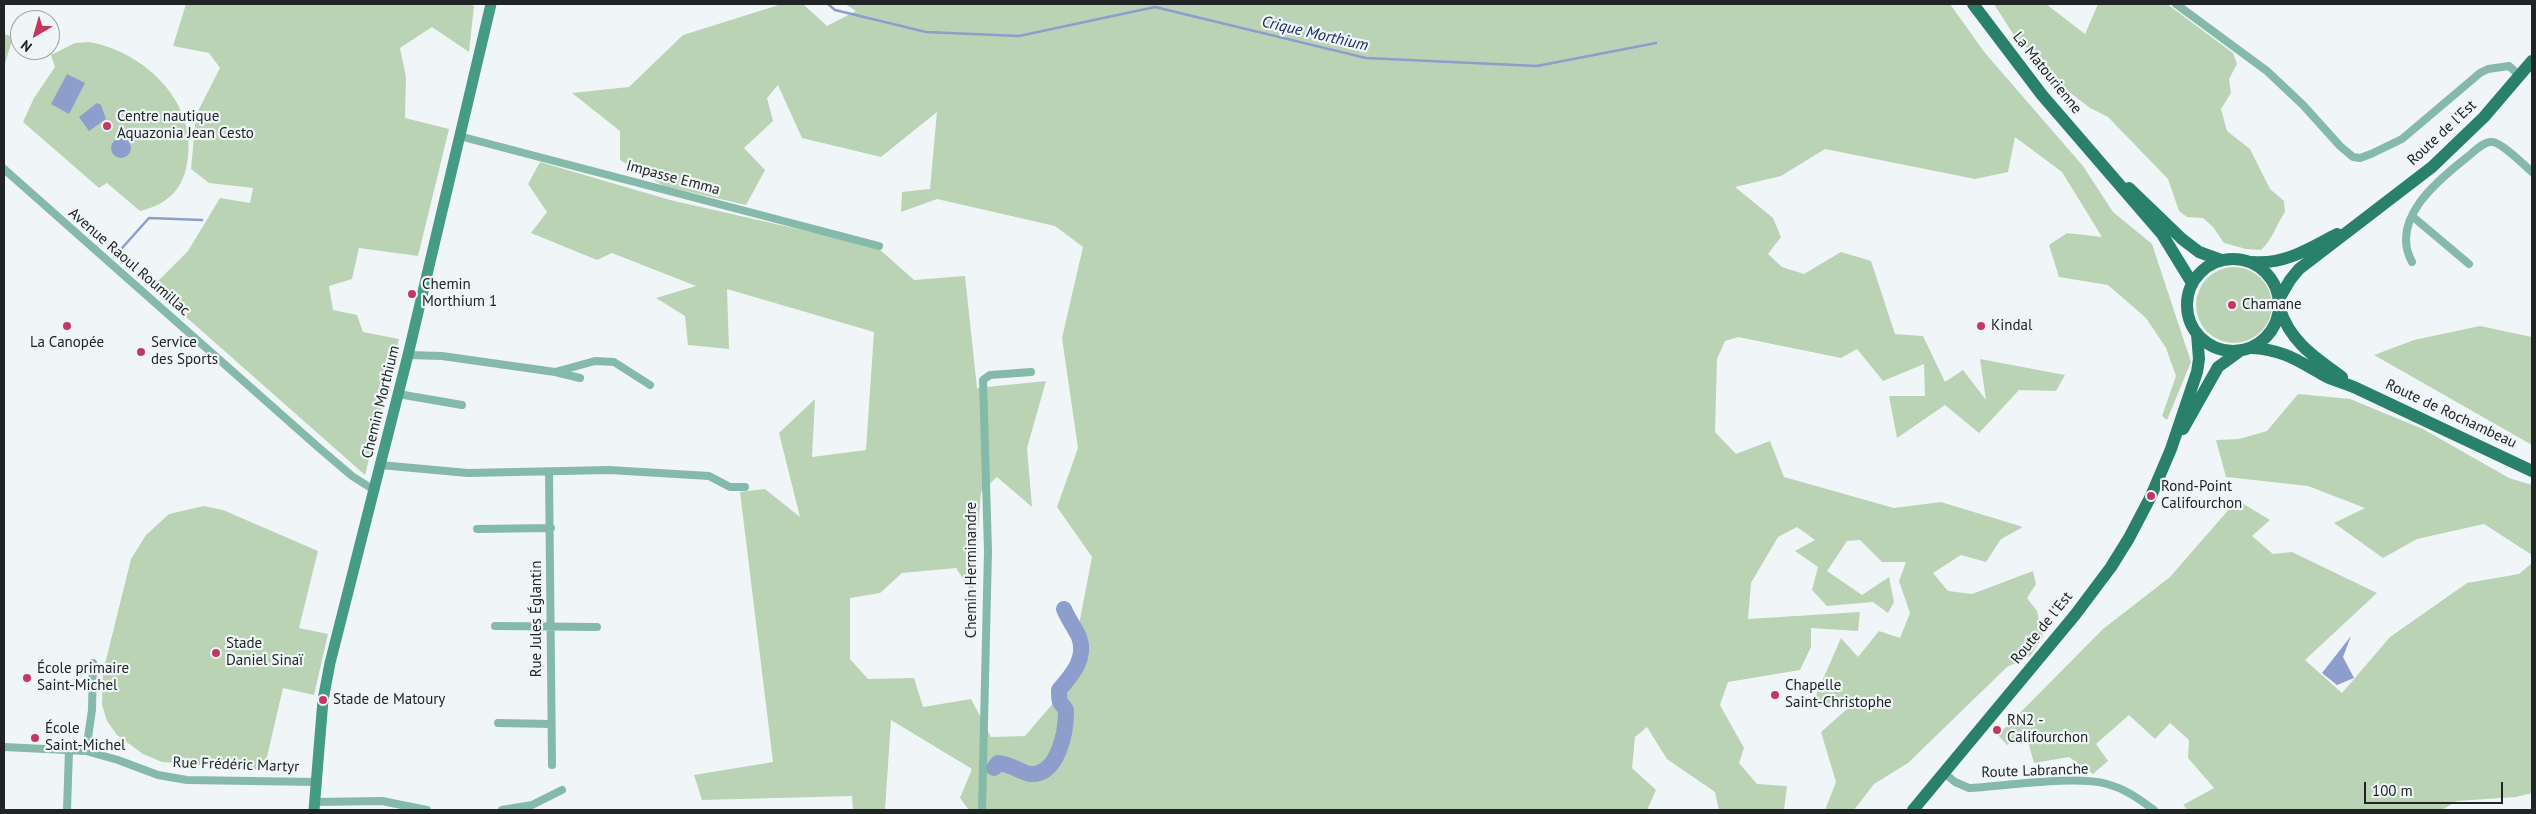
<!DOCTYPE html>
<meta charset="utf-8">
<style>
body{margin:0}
#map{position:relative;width:2536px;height:814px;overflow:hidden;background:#f0f6f7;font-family:"PT Sans",sans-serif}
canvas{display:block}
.frame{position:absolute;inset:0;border:5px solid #212424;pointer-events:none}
.north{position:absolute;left:10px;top:10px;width:50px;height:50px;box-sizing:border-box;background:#f0f6f7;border:1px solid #9da2a3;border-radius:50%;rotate:218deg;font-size:14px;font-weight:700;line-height:20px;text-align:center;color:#212424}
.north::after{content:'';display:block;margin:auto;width:18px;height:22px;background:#c53763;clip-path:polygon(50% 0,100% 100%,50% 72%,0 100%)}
.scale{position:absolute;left:2364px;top:782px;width:139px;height:22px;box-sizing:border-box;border:2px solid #212424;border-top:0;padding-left:6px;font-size:15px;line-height:18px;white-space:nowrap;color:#212424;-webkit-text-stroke:4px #f0f6f7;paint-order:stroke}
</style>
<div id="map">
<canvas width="2536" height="814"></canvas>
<div class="frame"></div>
<div class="north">N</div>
<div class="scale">100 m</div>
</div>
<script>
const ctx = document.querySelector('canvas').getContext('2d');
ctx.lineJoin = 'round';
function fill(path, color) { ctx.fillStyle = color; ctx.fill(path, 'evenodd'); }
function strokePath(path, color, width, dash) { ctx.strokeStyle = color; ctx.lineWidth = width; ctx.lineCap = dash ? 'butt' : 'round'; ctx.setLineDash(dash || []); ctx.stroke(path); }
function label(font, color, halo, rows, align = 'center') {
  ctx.font = font + ' "PT Sans",sans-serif'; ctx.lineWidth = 4.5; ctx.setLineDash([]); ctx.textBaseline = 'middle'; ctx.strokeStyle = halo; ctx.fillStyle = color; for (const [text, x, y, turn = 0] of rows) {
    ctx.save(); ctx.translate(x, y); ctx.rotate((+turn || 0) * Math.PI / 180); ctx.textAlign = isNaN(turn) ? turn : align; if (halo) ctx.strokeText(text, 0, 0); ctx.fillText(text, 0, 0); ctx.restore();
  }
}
fill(new Path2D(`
 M186 4H470L474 6 469 52 432 27 400 48 406 77 405 118 449 129 418 256 359 248 352 279 329 286 333 310 357 315 363 332 399 339 365 475 152 287 188 251 220 198 250 203 253 188 209 183 191 169 196 115 220 68 209 53 173 46Z
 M782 4H803L827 26 856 11 845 4H1950L1985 53 2083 166 2113 212 2152 244 2191 362 2167 420 2162 416 2176 376 2166 348 2146 318 2108 285 2059 277 2049 245 2067 233 2102 237 2062 172 2015 137 2008 172 1975 179 1825 149 1781 176 1735 187 1773 218 1781 237 1768 254 1782 267 1804 274 1841 252 1871 261 1895 334 1923 336 1945 382 1963 370 1986 400 1980 359 2065 375 2056 391 2019 390 1979 433 1945 405 1897 438 1889 396H1925L1924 364 1883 381 1857 349 1841 358 1738 337 1725 341 1717 359 1715 432 1736 454 1770 441 1784 477 1894 508 1941 502 2023 527 2001 539 1986 562 1961 555 1933 573 1948 591 1972 594 2033 571 2036 584 2027 598 2037 611 2043 637 2030 656 2007 667 1908 763 1874 784 1854 810H1825L1836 782 1821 732 1847 709 1813 702 1841 638 1858 657 1879 631 1900 638 1910 613 1899 581 1906 562H1882L1860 540 1847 541 1827 571 1862 595 1889 577 1894 602 1888 613 1873 602 1827 606 1812 590 1818 567 1795 551 1815 540 1797 527 1778 537 1751 583 1748 619 1860 612 1858 631 1811 628V647L1800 670 1728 682 1720 705 1744 748 1739 763 1757 784 1787 786 1784 810H1719L1715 792 1667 759 1647 727 1635 737 1632 768 1656 790 1648 808 1650 810H969L960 798 972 769 891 720 885 810H853L852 796 702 800 694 775 773 762 740 492 765 489 800 517 779 433 815 399 812 457 866 450 874 332 727 289 729 349 688 345 685 316 656 298 696 286 612 253 597 260 531 233 547 212 528 184 540 162 670 200 877 247 914 280 965 276 977 388 1046 381 1027 448 1032 507 997 477 981 492 973 594 956 568 902 573 880 593 850 598V659L868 679 914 678 923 707 971 699 991 737 1025 736 1067 687 1092 557 1057 507 1078 448 1062 338 1083 247 1055 226 937 199 901 212 902 192 930 189 937 112 881 157 802 138 778 85 767 98 773 121 744 148 765 170 746 205 664 186 620 160V131L572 93 629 87 683 35Z
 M1994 4H2046L2085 34 2098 4H2167L2233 53 2237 64 2229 79 2231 93 2221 109 2227 131 2250 149 2270 189 2284 201 2285 212C2276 225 2273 239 2261 250L2246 249 2224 243 2213 227 2203 218 2187 217 2179 211 2168 179 2108 117 2090 108 2056 82 2041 59 2017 40Z
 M4 34 13 37 4 67Z
 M89 42C145 52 199 103 187 164 182 191 166 205 140 211L107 183 99 188 23 122 34 98 55 67 51 55 75 43Z
 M2196 305a38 38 0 1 1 76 0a38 38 0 1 1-76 0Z
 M2480 326 2532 337V445L2374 355 2414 340Z
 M2298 394 2350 399 2423 429 2509 478 2532 485V555L2484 524 2417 539 2383 558 2334 523 2365 508 2308 486 2226 477 2216 440 2239 439 2267 431Z
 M2237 500 2270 520 2252 536 2273 554 2292 552 2377 593 2305 660 2342 693 2390 637 2467 583 2519 574 2532 563V793L2516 797 2457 801 2442 810H2188L2183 805 2214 788 2188 758 2189 740 2170 723 2155 739 2129 715 2096 744 2108 761 2093 774 2069 757 2034 763 2025 731 2007 745 1998 735 2103 629 2170 577Z
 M204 506 223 510 318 551 299 628 328 634 314 695 283 688 264 770 162 762 143 754 117 735 107 721 102 705 103 672 131 559 146 535 169 514Z`), '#bad3b5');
fill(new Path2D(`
 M67 74 85 83 69 114 51 104Z
 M97 103 101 105 106 119 89 131 79 117Z
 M111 148a10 10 0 1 1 20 0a10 10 0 1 1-20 0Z
 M2351 636 2343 657 2354 678 2337 685 2322 673Z`), '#8d9dcc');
strokePath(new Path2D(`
 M828 4 835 10 926 32 1019 36 1155 7 1366 58 1537 66 1656 43
 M114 257 149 218 202 220`), '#8d9dcc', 2.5);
strokePath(new Path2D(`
 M994 768 998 763C1011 764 1024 774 1031 774 1058 775 1066 732 1066 712 1066 707 1062 706 1060 702 1059 699 1059 693 1059 690 1072 675 1087 658 1079 637 1075 628 1068 619 1064 609`), '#8d9dcc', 16);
strokePath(new Path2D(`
 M2176 4 2267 71 2303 105 2340 146 2353 157 2360 158 2371 154 2402 139 2480 73 2488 69 2509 66 2520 76
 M459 136 879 246
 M4 169 318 447 352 476 374 490
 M2412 216 2469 264
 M2412 262C2389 220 2437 181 2466 158 2473 153 2483 141 2492 142 2501 142 2524 165 2532 172
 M408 355 442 356 555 372 595 361 614 362 650 385
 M555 372 580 378
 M398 394 462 405
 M380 465 468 473 609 470 709 476 730 487H745
 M549 473 552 765
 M477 529 551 528
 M495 626 597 627
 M498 723 551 724
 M4 747 86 751 118 760 158 775 187 780 317 782
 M86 751 92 710 93 663
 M1944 773 1955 782 1969 788C2005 786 2076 775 2107 784 2126 789 2139 799 2154 810
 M315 802 382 801 427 810
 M67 810 69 750
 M502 810 532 805 562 790
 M982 810 988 551 983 380 990 375 1031 372`), '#85b9a9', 8);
strokePath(new Path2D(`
 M314 810 323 700 330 663 408 355 491 4`), '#469b84', 11);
strokePath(new Path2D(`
 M1973 4 2042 95 2162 234 2192 283
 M2129 188 2182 239 2199 252 2221 260
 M2187 305a46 46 0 1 1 92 0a46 46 0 1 1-92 0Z
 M2253 262C2285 265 2310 248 2337 234
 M2279 299 2290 280 2299 269 2432 167 2484 117 2532 61
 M2280 309C2290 342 2316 358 2342 377
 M2251 348C2283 349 2300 362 2327 377 2336 381 2347 384 2356 388L2532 471
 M2183 429 2218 367 2240 351
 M1913 810 2075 615 2111 567 2129 538 2151 496 2171 449 2197 372 2199 359 2197 334`), '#29816b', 12);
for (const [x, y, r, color] of [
 [107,126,5,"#c53763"],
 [412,294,5,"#c53763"],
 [2232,305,5,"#c53763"],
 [67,326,5,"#c53763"],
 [1981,326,5,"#c53763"],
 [141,352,5,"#c53763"],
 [2151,496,5,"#c53763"],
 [216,653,5,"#c53763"],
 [27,678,5,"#c53763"],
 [1775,695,5,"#c53763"],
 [323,700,5,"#c53763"],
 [1997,730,5,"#c53763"],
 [35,738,5,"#c53763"]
]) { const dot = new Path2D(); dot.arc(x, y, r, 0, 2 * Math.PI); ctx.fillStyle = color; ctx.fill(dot); strokePath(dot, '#f0f6f7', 2); }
label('15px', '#212424', '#f0f6f7', [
 ["La Matourienne",2047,73,51],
 ["Route de l'Est",2442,133,-43],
 ["Impasse Emma",673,178,15],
 ["Avenue Raoul Roumillac",129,262,41],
 ["Chemin Morthium",381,402,-76],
 ["Route de Rochambeau",2451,414,25],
 ["Chemin Herminandre",972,570,-90],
 ["Rue Jules Églantin",537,619,-90],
 ["Route de l'Est",2042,628,-51],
 ["Rue Frédéric Martyr",236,765,2],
 ["Route Labranche",2035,771,-2]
]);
label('15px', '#212424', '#f0f6f7', [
 ["Centre nautique",117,117],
 ["Aquazonia Jean Cesto",117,134],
 ["Chemin",422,285],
 ["Morthium 1",422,302],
 ["Chamane",2242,305],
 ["Kindal",1991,326],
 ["La Canopée",67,343,"center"],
 ["Service",151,343],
 ["des Sports",151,360],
 ["Rond-Point",2161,487],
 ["Califourchon",2161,504],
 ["Stade",226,644],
 ["Daniel Sinaï",226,661],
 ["École primaire",37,669],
 ["Saint-Michel",37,686],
 ["Chapelle",1785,686],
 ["Saint-Christophe",1785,703],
 ["Stade de Matoury",333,700],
 ["RN2 -",2007,721],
 ["Califourchon",2007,738],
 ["École",45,729],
 ["Saint-Michel",45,746]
], 'left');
label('italic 16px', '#1c2962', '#f0f6f7', [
 ["Crique Morthium",1315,34,13]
]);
</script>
